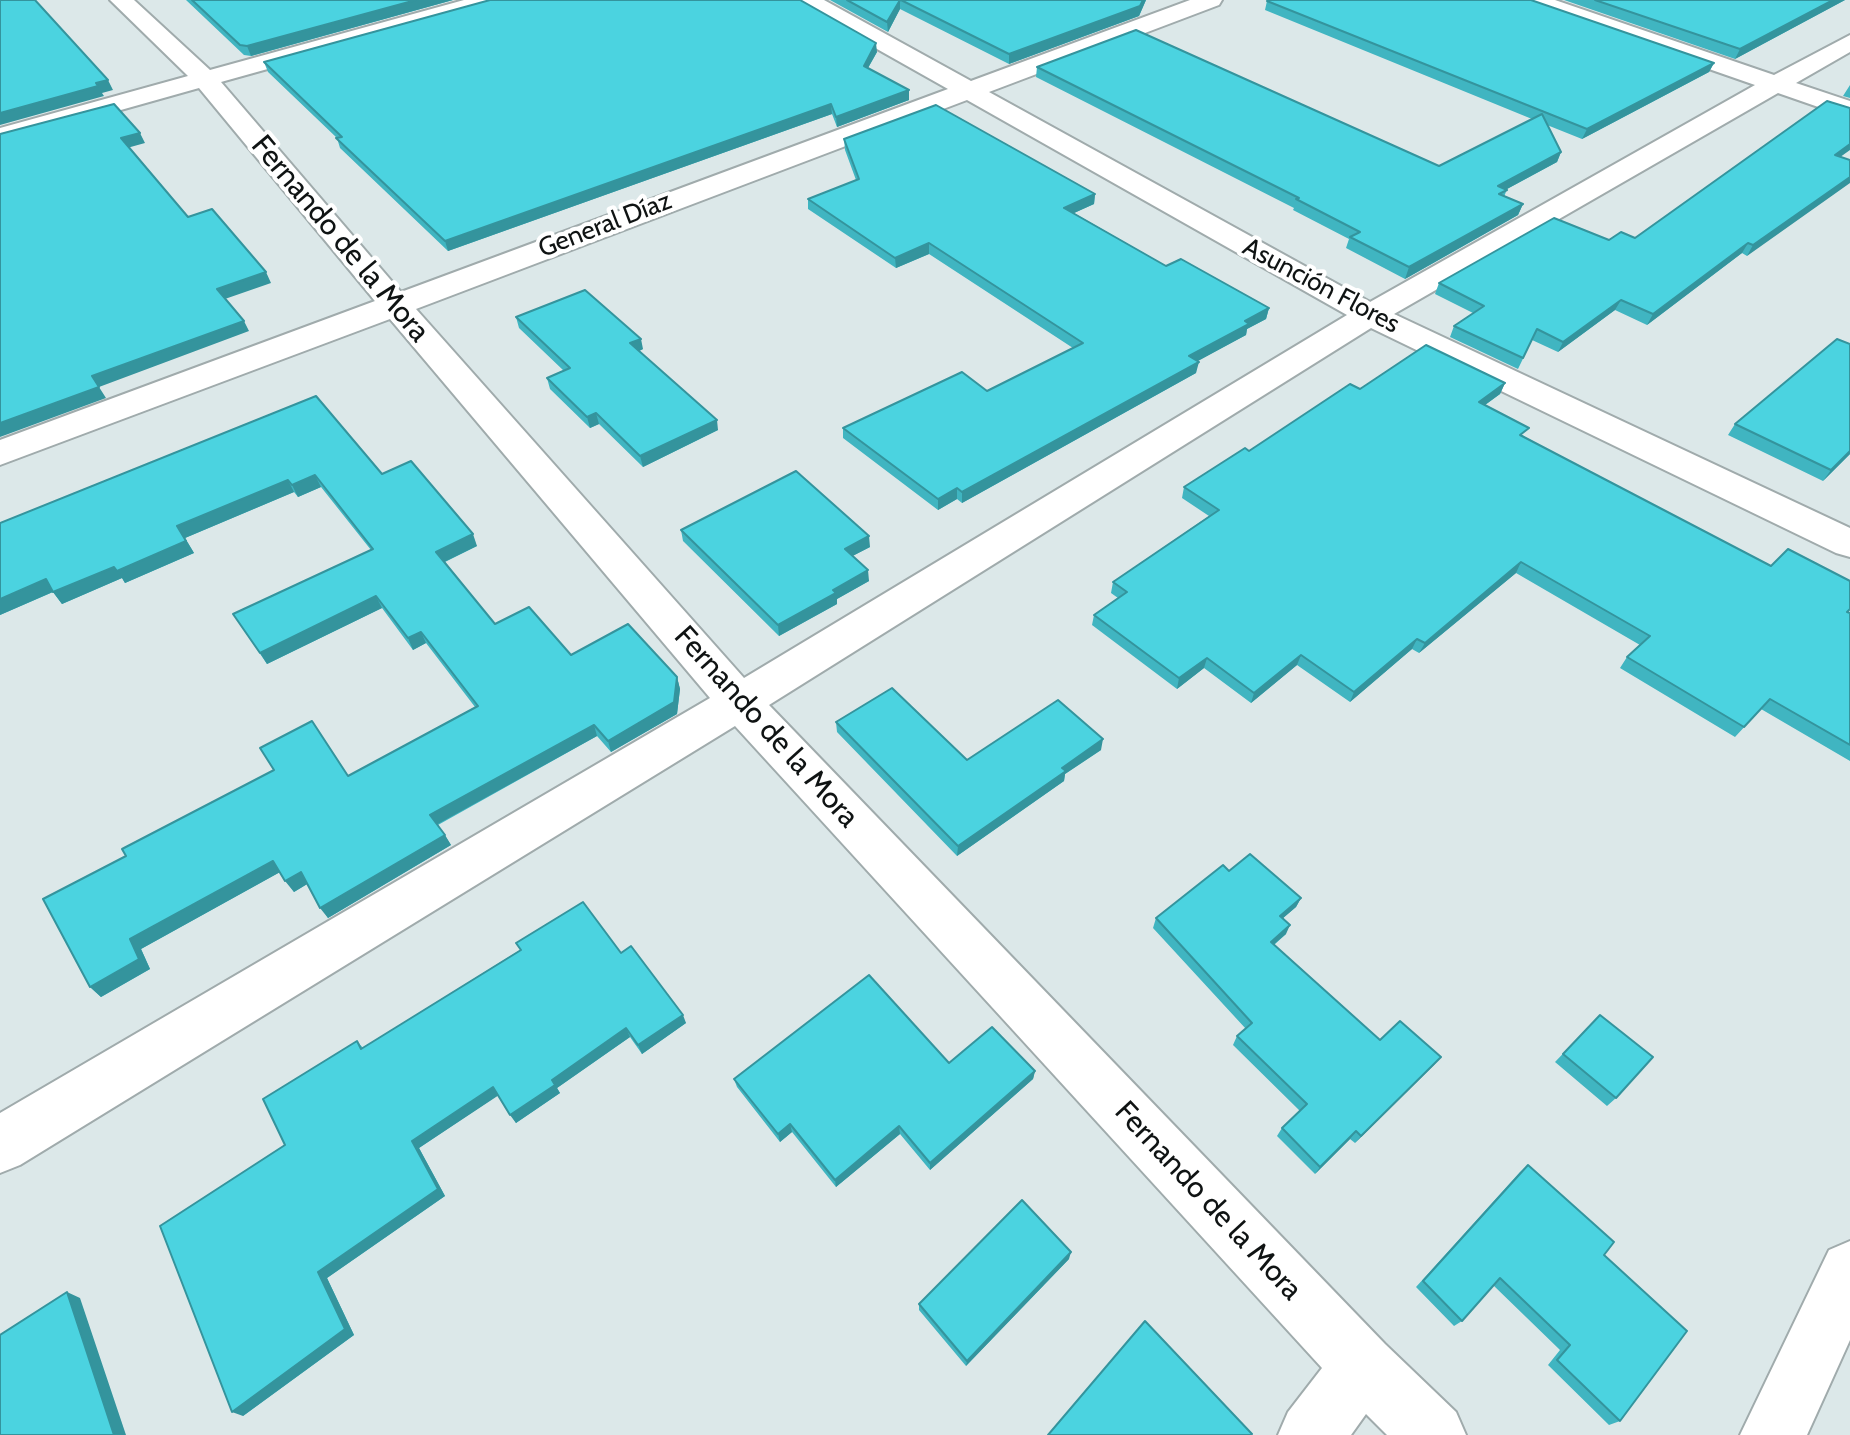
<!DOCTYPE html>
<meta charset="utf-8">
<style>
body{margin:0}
canvas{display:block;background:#dce8e9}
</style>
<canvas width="1850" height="1435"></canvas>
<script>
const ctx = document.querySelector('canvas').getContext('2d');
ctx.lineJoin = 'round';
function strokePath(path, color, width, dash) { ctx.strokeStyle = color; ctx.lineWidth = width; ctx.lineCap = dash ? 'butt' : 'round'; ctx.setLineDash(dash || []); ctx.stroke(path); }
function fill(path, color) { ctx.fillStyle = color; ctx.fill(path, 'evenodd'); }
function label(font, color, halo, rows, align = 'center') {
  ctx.font = font + ' Cabin,sans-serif'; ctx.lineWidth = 8; ctx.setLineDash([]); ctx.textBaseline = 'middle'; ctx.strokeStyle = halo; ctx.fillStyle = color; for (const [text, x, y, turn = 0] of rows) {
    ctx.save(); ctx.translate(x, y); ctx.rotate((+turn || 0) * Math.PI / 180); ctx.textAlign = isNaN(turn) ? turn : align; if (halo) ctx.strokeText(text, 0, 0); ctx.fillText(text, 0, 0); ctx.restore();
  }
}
const minor = new Path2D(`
 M110 0H134L210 70 464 0H500L497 5 221 82 401 292 948 89 799 5 796 0H824L971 81 1190 0H1222L1219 5 989 92 1370 302 1755 85 1525 5 1522 0H1555L1774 75 1850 35V52L1796 83 1850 101V118L1778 93 1394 314 1850 528V557L1836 553 1371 328 769 705 1385 1344 1456 1412 1466 1435H1387L1366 1414 1351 1435H1278L1288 1412 1322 1368 735 726 20 1165 0 1173V1113L710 698 390 319 0 465V440L375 301 199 88 0 144V128L188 76ZM967 100 1347 315 744 678 416 309Z
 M1850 1241V1340L1807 1435H1740L1829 1250Z`);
strokePath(minor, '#a0abac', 4);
fill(minor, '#fff');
fill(new Path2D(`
 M186 0H453L251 56 244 55Z
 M830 0H1146L1139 16 1009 64 900 9 888 32Z
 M1564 0H1845L1735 59Z
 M1267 1 1714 63 1709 72 1582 139 1547 125 1561 152 1557 162 1507 189 1504 197 1523 204 1518 215 1405 279 1346 248 1349 239 1293 210 1294 208 1036 77 1037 67 1439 166 1532 119 1265 10Z
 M877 52 868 68 909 100 837 127 832 114 448 251 340 148 337 138 268 72 264 62Z
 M1850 85V98L1843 96Z
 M844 139 1095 194 1094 204 1074 213 1166 266 1269 308 1266 319 1247 329 1246 335 1197 361 1196 373 962 503 957 499 938 510 843 438V428L987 391 1073 348 929 254 896 268 808 209V199L856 180 845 150Z
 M1841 157 1747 256 1742 253 1647 325 1615 310 1558 352 1532 340 1518 369 1450 337 1454 326 1473 313 1435 294 1439 283 1609 240 1635 238Z
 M516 317 643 349 639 351 718 430 643 467 599 424 590 428 550 389 547 378 564 371 519 328Z
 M1850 344V454L1823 481 1728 435 1735 424Z
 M1505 383 1500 394 1485 405 1525 437 1850 613V761L1761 709 1735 737 1620 668 1627 657 1640 645 1516 573 1419 653 1412 649 1350 702 1297 665 1251 703 1204 668 1177 689 1092 625 1094 615 1118 598 1111 593 1113 582 1209 516 1182 498 1184 487 1360 389Z
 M316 396 382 474 477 546 445 562 495 624 571 655 677 677 680 689 677 714 611 752 597 736 438 825 451 845 328 918 307 884 294 892 280 872 141 949 150 969 101 997 90 987 348 776 475 707 426 643 413 650 382 608 267 664 233 614 371 550 321 487 298 497 294 492 185 538 194 553 125 583 122 578 62 604 53 592 0 615V523Z
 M681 530 870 547 852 556 869 581 837 599V604L779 636 683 541Z
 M836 722 967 760 1101 750 1065 774 1064 781 957 856 837 732Z
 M1229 871 1301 898 1296 907 1283 918 1286 934 1274 945 1380 1040 1441 1057 1355 1143 1350 1139 1315 1174 1277 1136 1282 1128 1300 1111 1233 1045 1237 1036 1246 1029 1153 928 1156 918Z
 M516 943 621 953 686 1023 642 1054 630 1037 557 1088 560 1093 516 1123 498 1095 419 1148 445 1196 327 1278 354 1335 243 1416 285 1145 357 1041 363 1048 520 950Z
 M1600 1015 1616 1098 1607 1106 1555 1062Z
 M949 1063 1035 1071 1033 1079 930 1170 900 1134 836 1187 792 1132 780 1142 737 1087 734 1079Z
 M1528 1165 1604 1255 1620 1421 1609 1425 1548 1365 1560 1350 1493 1285 1462 1321 1454 1326 1416 1287 1520 1172Z
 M1069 1259 966 1366 919 1310V1304Z`), '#40b5c1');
fill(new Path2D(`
 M416 0H453L251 56 247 46Z
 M900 0V9L888 32 887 22Z
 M1143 0H1146L1139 16 1009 64V54Z
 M1833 0H1845L1735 59 1740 49Z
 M876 43 877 52 864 75V66Z
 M1714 63 1709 72 1582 139 1587 129Z
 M108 80 113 90 102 93 104 96 0 125V113Z
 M909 90V100L837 127 836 117Z
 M831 104 832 114 448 251 445 241Z
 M140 133 145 143 127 148 121 138Z
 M1850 144V150L1829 165 1835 155Z
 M1561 152 1557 162 1494 196 1498 186Z
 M1850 177V183L1747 256 1753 245Z
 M1095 194 1094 204 1063 218 1064 208Z
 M1523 204 1518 215 1405 279 1409 267Z
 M929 243V254L896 268 895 258Z
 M1748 243 1742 253 1647 325 1653 314Z
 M266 272 271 283 222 300 217 289Z
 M1621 300 1615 310 1558 352 1563 342Z
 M1269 308 1266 319 1247 329 1246 335 1187 367 1189 356 1245 321Z
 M244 321 249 331 99 387 106 398 0 437V423L92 376Z
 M641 339 643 349 633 354 630 343Z
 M1199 362 1196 373 962 503V492Z
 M1505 383 1500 394 1474 413 1479 402Z
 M596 413 599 424 590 428 587 417Z
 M717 420 718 430 643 467 640 456Z
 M1850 451V454L1823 481 1831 470Z
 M315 475 321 487 298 497 292 485Z
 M288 480 294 492 185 538 194 553 125 583 122 578 62 604 53 592 114 567 177 526Z
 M957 488V499L938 510V499Z
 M473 534 477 546 442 563 436 552Z
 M869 536 870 547 845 560V549Z
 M1521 562 1516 573 1419 653 1425 643Z
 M868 570 869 581 837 599V604L779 636 778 625 833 590Z
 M46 579 55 591 0 615V599Z
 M376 596 382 608 267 664 260 653Z
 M421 632 426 643 413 650 408 638Z
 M1417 639 1412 649 1350 702 1354 692Z
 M1301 655 1297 665 1251 703 1254 693Z
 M1207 658 1204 668 1177 689 1179 678Z
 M677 677 680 689 677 714 611 752 608 741Z
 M594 725 597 736 436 825 430 815Z
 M1103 739 1101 750 1065 774 1064 781 957 856 958 846 1062 768Z
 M445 835 451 845 328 918 320 908Z
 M273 861 282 871 141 949 150 969 101 997 90 987 130 939Z
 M301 872 309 883 294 892 285 881Z
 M1301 898 1296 907 1275 925 1280 916Z
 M1290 925 1286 934 1266 951 1271 942Z
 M683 1015 686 1023 642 1054 638 1045Z
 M626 1028 630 1037 557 1088 560 1093 516 1123 510 1115 552 1080Z
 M1441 1057 1434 1065 1355 1143 1361 1136Z
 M1035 1071 1033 1079 930 1170V1163Z
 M493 1087 499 1095 419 1148 445 1196 327 1278 354 1335 243 1416 232 1412 318 1272 412 1141Z
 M790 1124 792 1132 780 1142 778 1134Z
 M899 1126 900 1134 836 1187 835 1180Z
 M1356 1131 1350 1139 1315 1174 1320 1167Z
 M1071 1252 1069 1259 966 1366 967 1361Z
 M67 1292 80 1298 126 1435H114Z`), '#34949d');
const building = new Path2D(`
 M0 0H35L108 80 96 83 98 86 0 113Z
 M192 0H416L247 46 240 45Z
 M490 0H800L876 43 864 66 909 90 836 117 831 104 445 241 336 138 342 137 264 62Z
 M847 0H900L887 22Z
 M901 0H1143L1140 6 1009 54Z
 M1269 0H1531L1714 63 1587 129 1267 1Z
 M1595 0H1833L1740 49Z
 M1136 30 1439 166 1542 114 1561 152 1498 186 1507 190 1499 194 1523 204 1409 267 1350 237 1360 232 1296 199 1299 198 1037 67Z
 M1827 101 1850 108V144L1835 155 1850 160V177L1753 245 1748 243 1653 314 1621 300 1563 342 1537 329 1523 358 1454 326 1484 306 1439 283 1554 218 1609 240 1621 232 1635 238Z
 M114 104 140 133 121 138 188 217 212 209 266 272 217 289 244 321 92 376 99 387 0 423V134Z
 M936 105 1095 194 1064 208 1166 266 1181 259 1269 308 1245 321 1249 324 1189 356 1199 362 962 492 957 488 938 499 843 428 962 372 987 391 1083 343 929 243 895 258 808 199 859 179 844 139Z
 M585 290 641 339 630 343 717 420 640 456 596 413 587 417 547 378 570 368 516 317Z
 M1837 339 1850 344V451L1831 470 1735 424Z
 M1426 345 1505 383 1479 402 1529 428 1520 435 1771 566 1788 549 1850 581V609L1847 612 1850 613V745L1770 699 1744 727 1627 657 1650 636 1521 562 1425 643 1417 639 1354 692 1301 655 1254 693 1207 658 1179 678 1094 615 1127 592 1113 582 1219 510 1184 487 1245 448 1249 451 1350 384 1360 389Z
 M316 396 382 474 411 461 473 534 436 552 495 624 529 607 571 655 628 624 677 677 674 702 608 741 594 725 430 815 445 835 320 908 301 872 285 881 273 861 130 939 139 959 90 987 43 899 126 856 122 849 274 770 260 748 312 721 348 776 478 706 421 632 408 638 376 596 260 653 233 614 373 549 315 475 292 485 288 480 177 526 186 541 117 571 114 567 53 592 46 579 0 599V523Z
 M796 471 869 536 845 549 868 570 833 590 836 593 778 625 681 530Z
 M892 688 967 760 1058 700 1103 739 1062 768 1066 771 958 846 836 722Z
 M1250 854 1301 898 1280 916 1290 925 1271 942 1380 1040 1400 1021 1441 1057 1361 1136 1356 1131 1320 1167 1282 1128 1307 1104 1237 1036 1252 1023 1156 918 1223 865 1229 871Z
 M583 902 621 953 631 946 683 1015 638 1045 626 1028 552 1080 555 1085 510 1115 493 1087 412 1141 438 1189 318 1272 345 1329 232 1412 160 1226 285 1145 263 1099 357 1041 361 1049 521 950 516 943Z
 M869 975 949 1063 992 1027 1035 1071 930 1163 899 1126 835 1180 790 1124 778 1134 734 1079Z
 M1600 1015 1653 1057 1616 1098 1563 1054Z
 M1528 1165 1614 1242 1604 1255 1687 1331 1620 1421 1557 1360 1570 1345 1500 1278 1462 1321 1423 1281Z
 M1022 1200 1071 1252 967 1361 919 1304Z
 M67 1292 114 1435H0V1335Z
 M1145 1321 1252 1434 1251 1435H1048Z`);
fill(building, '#4bd3e0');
strokePath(building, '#34949d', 2);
label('26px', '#0f1313', '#fff', [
 ["General Díaz",605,225,-21],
 ["Asunción Flores",1321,286,28]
]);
label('30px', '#0f1313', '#fff', [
 ["Fernando de la Mora",340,239,50],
 ["Fernando de la Mora",766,727,48],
 ["Fernando de la Mora",1208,1201,47]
]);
</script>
